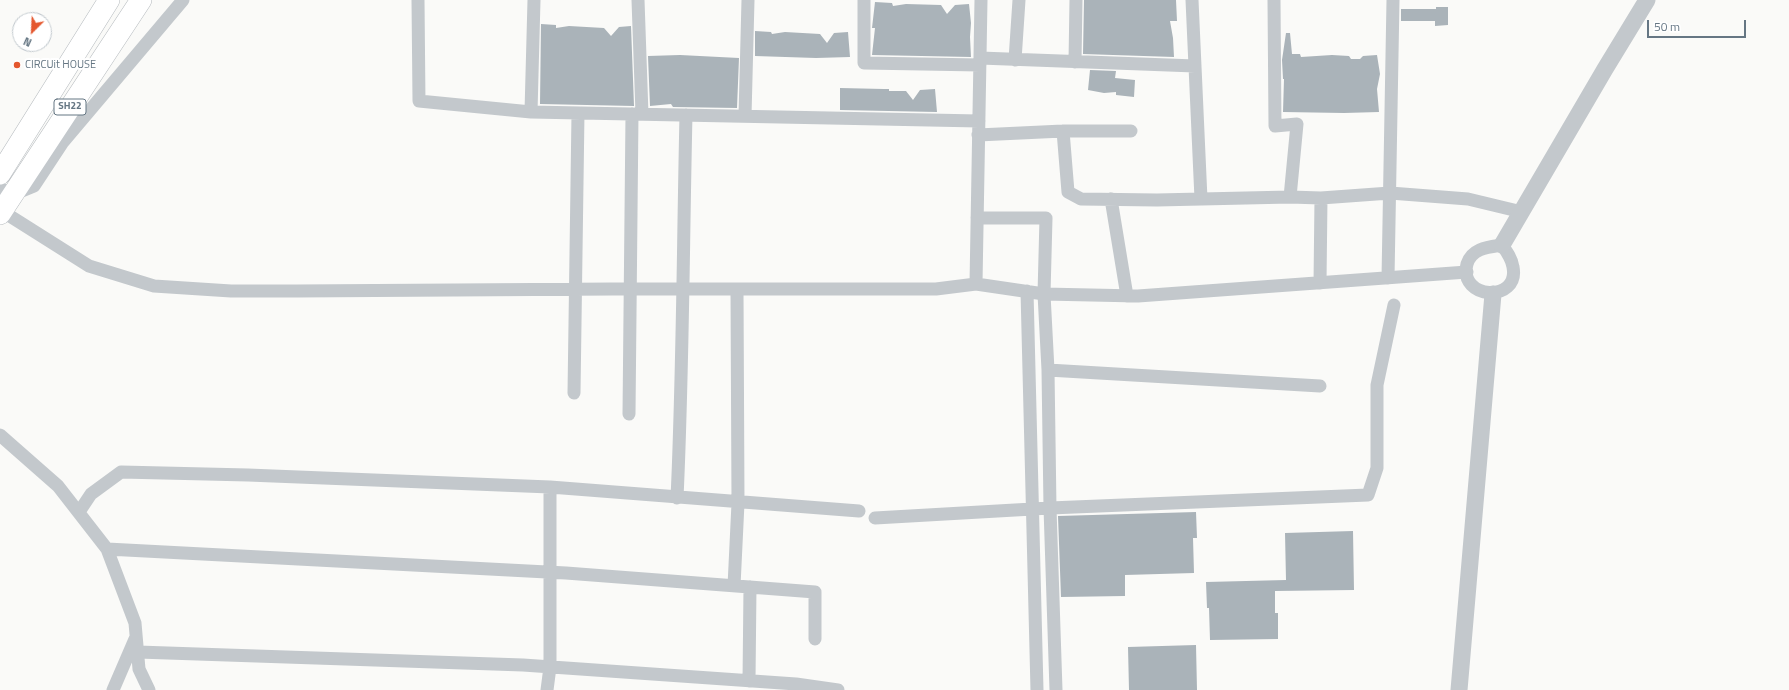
<!DOCTYPE html>
<style>
body{margin:0}
#map{position:relative;width:1789px;height:690px;overflow:hidden;background:#fafaf8;font-family:"Titillium Web",sans-serif}
canvas{display:block}
.north{position:absolute;left:12px;top:12px;width:40px;height:40px;box-sizing:border-box;background:#fff;border:1px solid #c1c8cd;border-radius:50%;rotate:204deg;font-size:11px;font-weight:700;line-height:16px;text-align:center;color:#657683}
.north::after{content:'';display:block;margin:auto;width:14px;height:18px;background:#e4572e;clip-path:polygon(50% 0,100% 100%,50% 72%,0 100%)}
.scale{position:absolute;left:1647px;top:20px;width:99px;height:18px;box-sizing:border-box;border:2px solid #657683;border-top:0;padding-left:5px;font-size:12px;line-height:14px;white-space:nowrap;color:#657683;-webkit-text-stroke:3px #fff;paint-order:stroke}
</style>
<div id="map">
<canvas width="1789" height="690"></canvas>
<div class="north">N</div>
<div class="scale">50 m</div>
</div>
<script>
const ctx = document.querySelector('canvas').getContext('2d');
ctx.lineJoin = 'round';
function fill(path, color) { ctx.fillStyle = color; ctx.fill(path, 'evenodd'); }
function strokePath(path, color, width, dash) { ctx.strokeStyle = color; ctx.lineWidth = width; ctx.lineCap = dash ? 'butt' : 'round'; ctx.setLineDash(dash || []); ctx.stroke(path); }
function label(font, color, halo, rows, align = 'center') {
  ctx.font = font + ' "Titillium Web",sans-serif'; ctx.lineWidth = 4; ctx.setLineDash([]); ctx.textBaseline = 'middle'; ctx.strokeStyle = halo; ctx.fillStyle = color; for (const [text, x, y, turn = 0] of rows) {
    ctx.save(); ctx.translate(x, y); ctx.rotate((+turn || 0) * Math.PI / 180); ctx.textAlign = isNaN(turn) ? turn : align; if (halo) ctx.strokeText(text, 0, 0); ctx.fillText(text, 0, 0); ctx.restore();
  }
}
fill(new Path2D(`
 M1084 0H1176L1177 21H1170L1173 38 1174 57 1083 54Z
 M875 2 892 3 893 6 906 4 941 5 947 14 955 5 969 4 971 23 970 37 971 57 872 55 875 28H872Z
 M1436 7H1448V25L1435 26V21H1401V9H1436Z
 M541 24 556 25V28L569 26 604 28 611 36 619 27 631 26 634 106 540 104Z
 M755 31 771 32 772 34 785 32 820 34 827 43 834 33 848 32 850 57 816 58 755 56Z
 M1286 33H1290L1292 54H1300L1301 57 1332 55 1349 56 1351 59H1360L1363 56 1377 55 1380 74 1377 89 1379 112 1344 113 1283 112 1284 79H1283L1282 60Z
 M680 55 739 58 737 108 673 107 671 104 650 106 648 56Z
 M1090 70 1116 71 1115 78 1135 80 1134 97 1116 95V92L1104 93 1088 90Z
 M840 88 884 89H889V91H906L913 100 920 90 935 89 937 112 840 110Z
 M1196 512 1197 538H1193L1194 573 1125 575V596L1061 597 1058 516Z
 M1353 531 1354 590 1275 591V613H1278V639L1210 640 1209 608H1207L1206 582 1286 580 1285 533Z
 M1196 645 1197 690H1129L1128 647Z`), '#aab3b9');
const primary = new Path2D(`
 M0 174 109 0
 M0 214 141 0`);
strokePath(primary, '#b5babe', 22);
strokePath(new Path2D(`
 M418 0 419 101 531 112
 M534 0 531 112 979 121
 M638 0 642 114
 M864 0V63L980 65
 M1192 0 1201 199
 M1274 0 1275 126 1297 124 1290 197 1321 198 1320 283
 M980 58 1195 66
 M1015 60 1019 0
 M1075 62 1076 0
 M745 116 748 0
 M1063 131 1068 192 1081 199 1157 200 1290 197
 M978 135 1063 131H1131
 M0 188 12 195 34 186 63 142 183 0
 M1321 198 1390 193 1468 199 1522 212
 M1111 199 1127 296
 M2 211 89 266 154 286 231 291H296L613 289H936L976 284 1044 294 1138 296 1467 272
 M977 218H1046L1044 294 1048 370 1050 508 1056 690
 M1502 245C1507 252 1512 259 1513 267 1520 303 1458 300 1467 264 1472 248 1489 247 1502 245Z
 M1388 278 1393 0
 M976 284 981 0
 M1027 291 1037 690
 M1048 370 1320 386
 M574 393 578 113
 M629 414 632 114
 M0 435 58 486 107 549 135 623 139 669 149 690
 M677 498C683 370 683 243 686 115
 M79 512 91 494 121 472 248 475 550 487
 M875 518 1050 508 1368 495 1377 468V385L1394 305
 M107 549 566 573 815 592V639
 M734 586 738 503 737 289
 M138 652 523 665 796 684 838 690
 M749 681 750 587
 M113 690 135 639
 M547 690 550 667V487L859 511`), '#c3c8cc', 13);
strokePath(new Path2D(`
 M1502 245 1605 69 1647 0
 M1459 690 1493 294`), '#c3c8cc', 17);
strokePath(primary, '#fff', 21);
for (const [x, y, r, color] of [
 [17,65,4,"#e4572e"]
]) { const dot = new Path2D(); dot.arc(x, y, r, 0, 2 * Math.PI); ctx.fillStyle = color; ctx.fill(dot); strokePath(dot, '#fff', 1.5); }
for (const [x, y, w] of [
 [70,107,32]
]) { const box = new Path2D(); box.roundRect(x - w / 2, y - 8, w, 16, 3); ctx.fillStyle = '#fff'; ctx.fill(box); strokePath(box, '#657683', 1); }
label('bold 10px', '#657683', null, [
 ["SH22",70,107]
]);
label('11px', '#657683', '#fff', [
 ["CIRCUit HOUSE",25,65]
], 'left');
</script>
